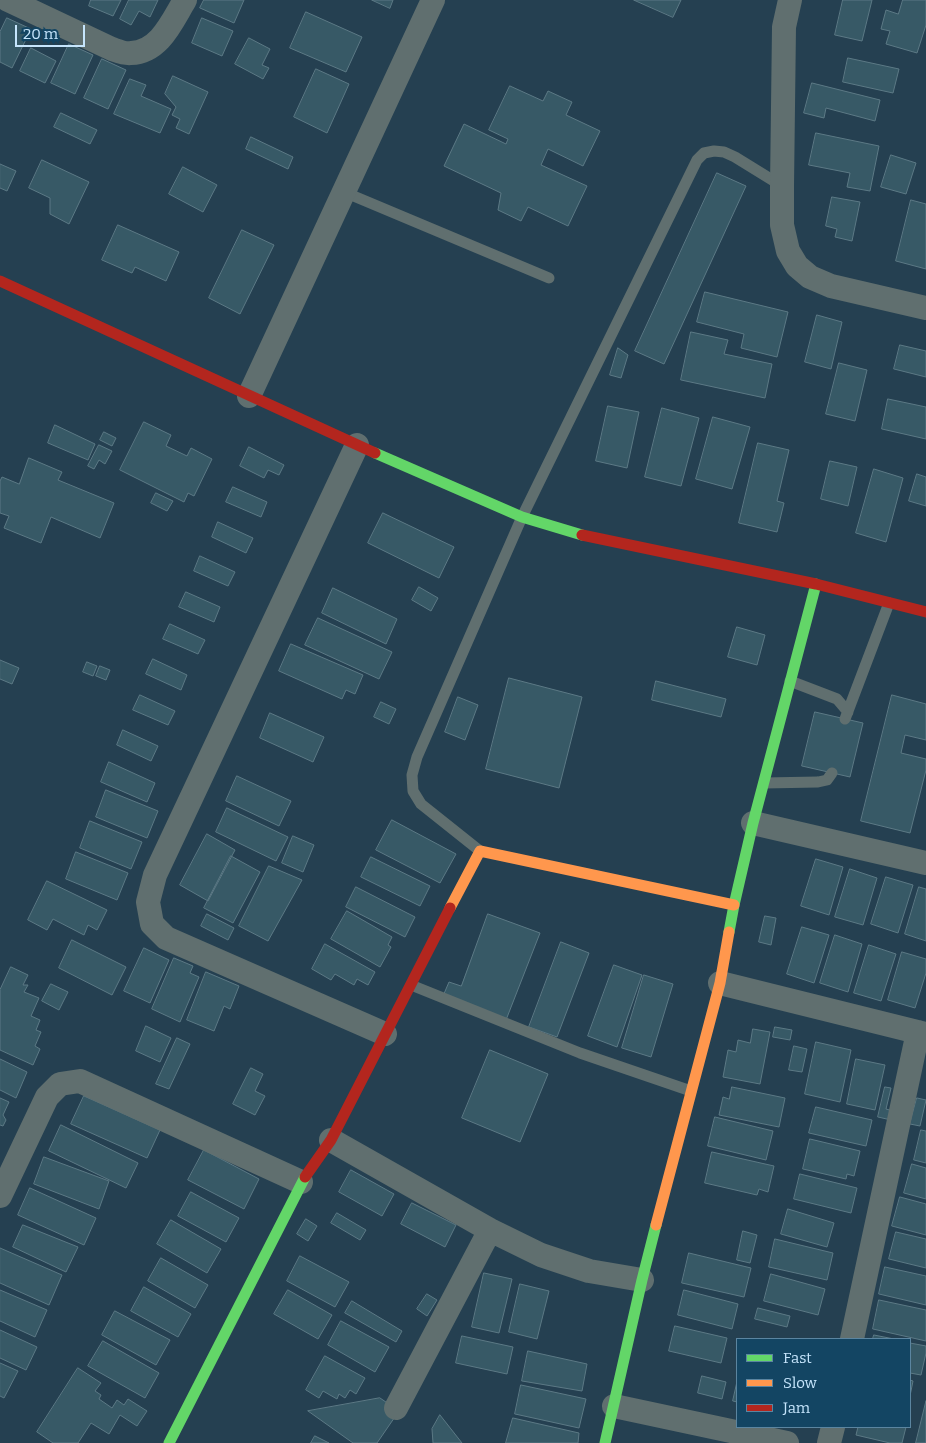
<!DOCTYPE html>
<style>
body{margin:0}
#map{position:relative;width:926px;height:1443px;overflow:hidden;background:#254051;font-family:Bitter,serif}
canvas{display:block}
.legend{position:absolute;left:736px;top:1338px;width:175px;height:90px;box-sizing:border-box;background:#134563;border:1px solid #5b85a0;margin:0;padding:6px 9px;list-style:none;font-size:15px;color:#c6e5fc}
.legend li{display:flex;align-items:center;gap:10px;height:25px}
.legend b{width:25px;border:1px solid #5b85a0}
.scale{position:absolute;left:15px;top:25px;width:70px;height:22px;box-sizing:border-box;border:2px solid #c6e5fc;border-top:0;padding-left:6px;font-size:15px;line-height:18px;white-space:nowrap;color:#c6e5fc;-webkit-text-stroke:4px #134563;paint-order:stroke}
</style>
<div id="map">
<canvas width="926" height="1443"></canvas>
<ul class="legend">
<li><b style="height:6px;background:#63d668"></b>Fast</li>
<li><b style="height:6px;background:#ff974d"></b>Slow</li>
<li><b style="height:6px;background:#b3261e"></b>Jam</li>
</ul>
<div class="scale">20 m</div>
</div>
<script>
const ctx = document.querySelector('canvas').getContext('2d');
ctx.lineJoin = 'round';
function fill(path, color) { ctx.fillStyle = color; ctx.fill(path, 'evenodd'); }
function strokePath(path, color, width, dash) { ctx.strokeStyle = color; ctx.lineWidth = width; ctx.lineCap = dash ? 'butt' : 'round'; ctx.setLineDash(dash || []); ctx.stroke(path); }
const building = new Path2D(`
 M91 0H121L113 16 89 6Z
 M129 0H158L150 17 139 11 131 25 120 19Z
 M204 0H244L234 23 200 8Z
 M372 0H393L390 8Z
 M634 0H681L673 17Z
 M843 0H872L862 41 835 35Z
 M903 0H926V25L917 53 886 44 890 31 881 29 886 10 898 14Z
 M306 12 362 37 346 72 290 48Z
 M7 18 31 29 12 68 0 62V32Z
 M202 18 233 31 222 56 192 43Z
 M249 38 270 49 262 65 269 68 263 79 235 64Z
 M69 44 93 55 75 94 51 83Z
 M31 48 56 61 45 83 20 71Z
 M848 58 899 69 893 93 843 82Z
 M102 59 126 70 108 109 84 98Z
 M316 69 349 84 327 133 294 117Z
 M173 76 208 92 189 134 176 128 180 119 172 115 176 107 165 94Z
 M130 79 146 85 141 96 171 109 160 133 114 114Z
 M812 83 880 100 875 121 826 108 824 118 804 113Z
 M510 86 543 101 548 91 572 102 566 115 600 131 583 166 548 149 541 165 587 186 568 226 528 207 521 221 498 210 501 193 444 166 464 124 506 144 508 139 489 130Z
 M61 113 97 130 90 144 54 127Z
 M816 133 879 146 870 191 847 187 850 173 809 165Z
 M251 137 293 157 288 169 246 149Z
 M891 155 916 163 906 194 881 187Z
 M42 160 89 182 69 224 50 214V198L29 188Z
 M0 164 16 171 7 191 0 188Z
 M183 167 217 185 203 212 169 194Z
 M717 173 746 186 664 364 635 351Z
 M832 197 860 202 852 241 835 237 837 229 826 226Z
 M911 200 926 204V269L896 261Z
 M118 225 179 252 166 281 135 267 132 273 102 260Z
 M242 230 274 245 240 314 209 298Z
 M705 292 788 312 777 357 741 348 744 334 697 322Z
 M817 315 842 322 831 369 805 362Z
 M691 332 728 340 724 354 772 364 765 398 681 380Z
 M900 345 926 351V377L894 369Z
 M618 348 628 355 621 378 610 375Z
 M839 363 867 370 855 421 826 414Z
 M888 399 926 407V439L882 429Z
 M608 406 639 412 627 468 596 461Z
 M662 408 699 418 681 486 645 477Z
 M713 417 750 427 732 489 696 479Z
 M144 422 171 435 166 446 187 456 191 448 212 459 194 496 188 493 184 502 120 470Z
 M55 425 95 444 88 460 48 443Z
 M104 432 116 438 112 446 100 440Z
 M758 443 789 450 777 501 784 503 777 532 739 523Z
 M99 445 112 451 105 464 99 460 94 469 88 466Z
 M249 447 284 465 279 475 268 470 264 478 240 466Z
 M29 458 62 472 58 480 114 503 100 538 51 517 41 543 4 528 9 516 0 513V481L2 477 19 484Z
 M830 461 857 467 848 506 821 499Z
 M874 469 903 478 886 542 856 533Z
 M917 474 926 477V506L909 501Z
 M233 487 267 502 261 517 226 502Z
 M156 493 173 501 167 511 151 503Z
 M383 513 454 547 439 578 368 543Z
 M218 522 253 538 246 553 212 537Z
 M200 556 235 572 228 586 194 571Z
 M419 587 438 598 431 611 412 600Z
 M333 588 397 619 386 644 322 613Z
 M186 592 220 607 214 622 179 607Z
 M318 618 392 652 379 679 305 645Z
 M170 624 205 640 198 654 163 639Z
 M737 627 765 635 757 665 728 657Z
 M291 644 363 675 355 694 346 690 342 699 279 671Z
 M153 659 187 675 181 690 146 674Z
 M0 660 19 668 12 684 0 679Z
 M87 662 97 666 93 676 83 672Z
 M100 666 110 670 106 680 96 676Z
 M509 678 582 697 559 788 486 769Z
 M656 681 726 699 721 717 652 700Z
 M140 695 175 711 168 725 133 710Z
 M892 695 926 704V740L905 735 901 753 926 759V770L910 833 861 821Z
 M458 697 478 705 465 740 445 732Z
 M381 702 396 709 389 724 374 717Z
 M815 712 863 723 850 777 802 766Z
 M270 713 324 737 313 762 260 738Z
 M123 730 158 746 151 761 117 745Z
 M109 762 155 783 147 802 101 782Z
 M237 776 291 801 279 826 226 801Z
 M106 790 158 811 147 838 96 817Z
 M227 808 288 837 276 861 216 832Z
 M392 820 456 854 440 883 376 850Z
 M90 821 142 842 131 869 80 848Z
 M207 834 235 850 208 901 180 885Z
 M293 836 314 845 303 872 282 863Z
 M76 852 128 873 117 900 66 879Z
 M231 856 260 872 233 923 204 908Z
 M371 857 430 886 420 906 361 877Z
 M816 859 843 867 829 915 801 906Z
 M269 866 302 880 268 941 239 926Z
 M850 869 877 878 863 925 835 917Z
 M886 877 913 885 898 933 871 924Z
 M47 881 107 910 97 930 88 925 84 935 53 919 47 930 28 920Z
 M356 887 415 917 405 937 346 907Z
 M919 887 926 889V941L905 934Z
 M347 911 392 937 388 945 391 947 380 967 331 939Z
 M207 914 234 928 228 940 201 926Z
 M488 914 540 933 506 1020 443 996 449 982 461 986Z
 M765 916 776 918 771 945 759 942Z
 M802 927 829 935 814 983 787 974Z
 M835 935 862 944 848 992 820 983Z
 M72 940 126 967 112 995 59 968Z
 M561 942 589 953 557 1037 529 1027Z
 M325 944 375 972 368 985 357 979 354 985 335 974 331 980 312 969Z
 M869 945 896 954 881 1001 854 993Z
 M144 948 169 960 150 1003 124 991Z
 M902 952 926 959V973L915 1008 888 1000Z
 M174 958 193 966 190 973 199 977 180 1022 152 1009Z
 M614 965 642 975 617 1047 588 1036Z
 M11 967 28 975 23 985H28L24 992 39 998 31 1016 40 1020 36 1030 41 1032 35 1046 40 1049 33 1065 0 1050V990Z
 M206 972 239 986 230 1009 224 1006 214 1031 187 1020Z
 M644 975 673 984 651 1057 622 1048Z
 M51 984 68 992 59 1010 42 1001Z
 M146 1026 171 1038 160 1062 136 1051Z
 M775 1027 792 1030 790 1040 773 1037Z
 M753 1029 770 1032 760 1084 723 1077 728 1050 736 1052 738 1040 750 1043Z
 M177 1038 190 1044 169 1089 156 1084Z
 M816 1042 851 1050 840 1102 805 1094Z
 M794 1046 807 1049 802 1072 789 1070Z
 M490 1050 548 1074 520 1142 462 1118Z
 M0 1059 27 1072 16 1098 0 1090Z
 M856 1059 885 1065 875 1110 847 1104Z
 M251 1068 263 1074 255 1091 265 1096 255 1115 233 1104Z
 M732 1087 785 1098 779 1127 719 1115 723 1097 729 1099Z
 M885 1087 891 1088 886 1109 893 1111 891 1120 878 1117Z
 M84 1096 160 1130 147 1158 71 1124Z
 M0 1098 9 1102 3 1115 6 1120 3 1126 0 1125Z
 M917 1098 926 1100 920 1126 910 1124Z
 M816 1107 872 1120 866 1146 809 1133Z
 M715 1117 773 1131 766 1160 708 1146Z
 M61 1125 138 1163 126 1188 49 1151Z
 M921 1130 926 1131V1163L914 1160Z
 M810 1139 860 1151 854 1176 847 1174 846 1179 803 1169Z
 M204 1150 259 1179 244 1209 188 1180Z
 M712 1152 774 1166 768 1192 759 1189 757 1195 705 1183Z
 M44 1157 109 1181 99 1209 34 1184Z
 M912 1164 926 1168V1199L904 1193Z
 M351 1170 394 1194 382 1216 339 1192Z
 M800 1174 857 1188 851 1213 794 1199Z
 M30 1188 96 1218 84 1245 18 1215Z
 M191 1192 239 1218 226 1242 178 1216Z
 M900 1197 926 1204V1235L892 1226Z
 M412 1203 456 1225 445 1247 401 1224Z
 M788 1209 834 1223 827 1247 781 1234Z
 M337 1213 366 1230 360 1240 331 1223Z
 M306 1219 317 1226 308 1241 297 1234Z
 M171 1220 221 1249 207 1273 157 1244Z
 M23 1225 78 1247 66 1272 13 1247Z
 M743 1231 757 1235 750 1263 737 1260Z
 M896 1232 926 1239V1268L889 1259Z
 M775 1239 833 1253 827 1280 769 1267Z
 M0 1248 62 1275 49 1305 0 1283Z
 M689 1253 751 1268 744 1297 682 1283Z
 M300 1256 349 1282 335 1307 287 1281Z
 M161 1258 208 1285 195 1308 148 1281Z
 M885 1267 926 1276V1305L879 1294Z
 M484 1273 512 1279 499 1333 472 1327Z
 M771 1274 825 1289 818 1315 764 1301Z
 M520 1284 549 1291 537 1339 509 1332Z
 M144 1287 191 1314 178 1337 131 1311Z
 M0 1290 47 1310 35 1337 0 1321Z
 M288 1290 332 1315 318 1339 274 1314Z
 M684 1290 738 1304 732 1329 678 1315Z
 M427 1294 437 1300 427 1316 417 1309Z
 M879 1300 926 1310V1341L873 1329Z
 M352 1301 402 1331 396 1342 345 1313Z
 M758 1308 790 1316 787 1327 755 1319Z
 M115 1311 170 1340 156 1365 102 1335Z
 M341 1321 389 1347 375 1372 328 1345Z
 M675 1326 727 1338 721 1363 669 1351Z
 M0 1330 37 1347 26 1370 0 1358Z
 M874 1335 894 1339H873Z
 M462 1336 513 1347 507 1374 456 1363Z
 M103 1341 159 1373 145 1398 88 1366Z
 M910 1343 926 1346V1353L921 1375 910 1373Z
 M528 1351 587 1364 582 1391 522 1381Z
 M325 1356 365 1378 356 1394 350 1390 345 1398 339 1394 337 1399 323 1391 319 1398 306 1390Z
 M0 1363 18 1371 4 1398 0 1396Z
 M78 1368 101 1383 95 1391 101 1395 99 1399 112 1408 117 1400 124 1405 128 1399 147 1411 137 1426 120 1415 109 1434 91 1423 78 1443H53L37 1432Z
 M702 1376 726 1382 722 1399 698 1393Z
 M910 1380 913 1381 910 1396Z
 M737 1382V1402L733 1401Z
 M521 1385 586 1399 579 1428 515 1414Z
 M380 1398 399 1411 377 1443H353L308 1411Z
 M926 1401V1443H916Z
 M440 1415 462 1443H433L432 1429Z
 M513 1418 579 1433 578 1443H506Z
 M856 1427H906L902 1443H890L856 1435 858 1427Z
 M315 1436 329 1443H311Z`);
fill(building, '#375966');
strokePath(building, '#5c7985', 1);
strokePath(new Path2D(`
 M344 192 549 278
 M790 681 837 699 848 712
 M845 719 889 603
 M764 783 818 782 827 780 832 773
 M480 851 421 804 413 791 412 775 417 757 522 517 697 160 704 153 714 151 724 152 735 157 782 186
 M411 985 580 1053 691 1091`), '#606f6f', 11);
strokePath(new Path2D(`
 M8 0 112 49C118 51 125 54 131 53 160 52 172 21 185 0
 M790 0 784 27 782 186V225L788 251 797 266 810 277 831 286 926 308
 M249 396 433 0
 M357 445 155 875 148 902 152 924 166 938 385 1034
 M753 823 926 863
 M720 983 926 1034
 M331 1140 490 1230 541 1255 589 1271 642 1280
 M0 1196 47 1097 60 1084 80 1081 301 1182
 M852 1339 918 1032
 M614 1406 787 1443
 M396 1408 490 1230
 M829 1443 833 1427`), '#606f6f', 24);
strokePath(new Path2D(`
 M375 453 522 517 582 535
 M729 932 734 905 753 823 816 584
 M169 1443 305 1177
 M605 1443 642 1280 656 1225`), '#63d668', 11);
strokePath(new Path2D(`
 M450 908 480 851 734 905
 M656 1225 720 983 729 932`), '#ff974d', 11);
strokePath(new Path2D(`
 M0 281 375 453
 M582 535 816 584 926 612
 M305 1177 331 1140 450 908`), '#b3261e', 11);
</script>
